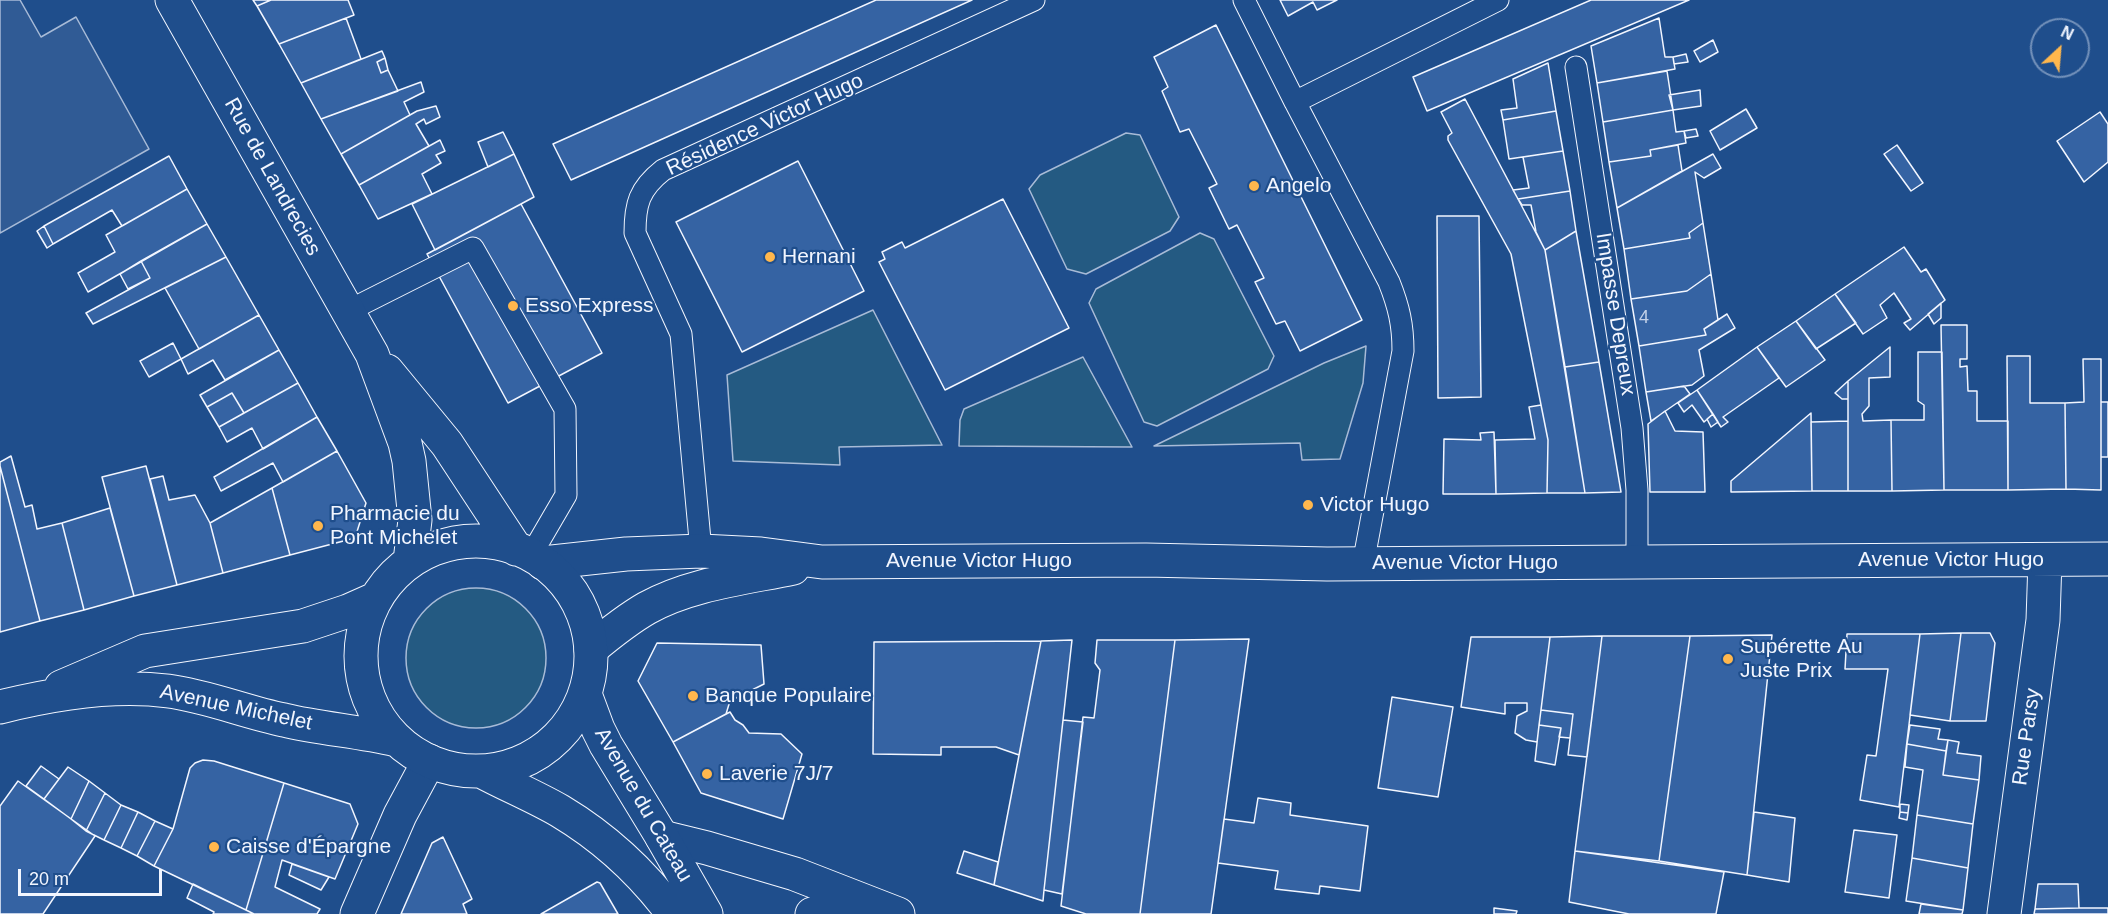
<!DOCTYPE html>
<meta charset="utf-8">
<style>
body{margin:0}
#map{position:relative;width:2108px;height:914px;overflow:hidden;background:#1f4e8c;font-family:Helvetica,sans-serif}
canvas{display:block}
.north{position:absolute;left:2030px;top:18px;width:60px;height:60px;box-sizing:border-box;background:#1f4e8c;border:2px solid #7391ba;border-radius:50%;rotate:26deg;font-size:16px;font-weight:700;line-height:24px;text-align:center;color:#f2f6ff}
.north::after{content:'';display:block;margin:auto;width:21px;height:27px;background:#ffb74d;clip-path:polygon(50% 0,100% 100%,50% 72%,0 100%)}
.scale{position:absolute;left:18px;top:869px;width:144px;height:27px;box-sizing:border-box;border:3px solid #f2f6ff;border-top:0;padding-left:8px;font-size:18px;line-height:21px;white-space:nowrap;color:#f2f6ff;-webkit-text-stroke:4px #1f4e8c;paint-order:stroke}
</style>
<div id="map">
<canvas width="2108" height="914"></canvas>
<div class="north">N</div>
<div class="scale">20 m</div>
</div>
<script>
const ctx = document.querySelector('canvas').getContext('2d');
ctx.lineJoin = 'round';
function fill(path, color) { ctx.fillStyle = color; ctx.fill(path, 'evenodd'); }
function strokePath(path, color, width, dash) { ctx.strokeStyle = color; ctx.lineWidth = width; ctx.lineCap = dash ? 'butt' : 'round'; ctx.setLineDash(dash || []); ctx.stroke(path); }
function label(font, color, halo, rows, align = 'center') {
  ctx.font = font + ' Helvetica,sans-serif'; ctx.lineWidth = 4.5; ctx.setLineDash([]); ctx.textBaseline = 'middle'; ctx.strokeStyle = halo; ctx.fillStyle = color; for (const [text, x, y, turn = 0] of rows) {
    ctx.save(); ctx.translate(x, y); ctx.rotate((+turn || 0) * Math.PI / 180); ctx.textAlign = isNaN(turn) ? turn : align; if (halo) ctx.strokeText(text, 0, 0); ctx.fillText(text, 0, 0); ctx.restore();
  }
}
const green = new Path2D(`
 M1126 133 1140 135 1179 217 1170 231 1086 274 1067 269 1029 189 1040 175Z
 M1200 233 1214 239 1274 356 1268 369 1157 426 1144 422 1089 303 1096 289Z
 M873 310 942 445 839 447 840 465 733 461 727 375Z
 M1366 346 1363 383 1340 459 1302 460 1300 443 1154 446 1324 363Z
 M1083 357 1132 447 959 446 960 420 964 409Z
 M406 658a70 70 0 1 1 140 0a70 70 0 1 1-140 0Z`);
fill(green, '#245a82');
strokePath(green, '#a8bbd7', 1.5);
const parking = new Path2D(`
 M0 0H20L41 37 76 17 149 149 0 233Z`);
fill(parking, '#305b95');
strokePath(parking, '#a8bbd7', 1.5);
const building = new Path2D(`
 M253 0H271L257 6Z
 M271 0H348L354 15 279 44 257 6Z
 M876 0H972L571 180 553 144Z
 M1280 0H1337L1317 10 1313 2 1288 16Z
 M1591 0H1689L1427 111 1413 77Z
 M346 18 361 59 301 83 279 44Z
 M1659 18 1665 57H1673L1675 69 1597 83 1591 46Z
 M1216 25 1362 320 1300 351 1285 321 1276 324 1255 282 1264 278 1237 225 1229 229 1209 188 1217 184 1189 129 1180 132 1162 91 1168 87 1154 57Z
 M1713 40 1718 52 1700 62 1694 51Z
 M382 51 385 58 377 62 381 73 388 70 398 91 321 119 301 83Z
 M1686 54 1688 62 1674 64 1673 57Z
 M385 58 388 70 381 73 377 62Z
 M1548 63 1556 111 1503 120 1501 110 1517 108 1513 79Z
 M1667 71 1673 110 1603 122 1597 83Z
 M421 82 424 92 404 102 410 115 341 154 321 119Z
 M1700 90 1701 106 1673 110 1669 95Z
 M1465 99 1545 250 1585 493H1547L1548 440 1511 254 1448 140V136L1452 133 1441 112Z
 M436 106 440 117 426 124 424 119 416 124 429 146 359 185 341 154 417 111Z
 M1746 109 1757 128 1720 150 1710 131Z
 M1673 110 1676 132 1684 131 1686 143 1650 150 1651 156 1609 162 1603 122Z
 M1556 111 1563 151 1509 159 1503 120Z
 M2100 112 2108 124V162L2084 182 2057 141Z
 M1696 129 1698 136 1686 138 1684 131Z
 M503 132 514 154 488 167 478 142Z
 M440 140 445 151 436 155 441 163 422 174 432 194 378 219 359 185Z
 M1678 145 1682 171 1617 208 1609 162 1651 156 1650 150Z
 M1897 145 1923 183 1911 191 1884 154Z
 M1563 151 1570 191 1518 199 1513 190 1529 188 1523 157Z
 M514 154 534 197 435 250 412 204Z
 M1713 154 1721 168 1704 178 1695 172 1703 223 1689 233 1690 238 1624 249 1617 208Z
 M169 156 187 189 122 226 112 210 53 244 44 226Z
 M798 161 864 291 742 352 676 222Z
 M187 189 207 224 88 292 78 273 115 252 106 235Z
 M1570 191 1576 231 1545 250 1536 232 1531 205H1522L1518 199Z
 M1003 199 1069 328 945 390 879 262 885 259 882 252 902 242 905 248Z
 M521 204 602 353 508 403 427 254Z
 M1437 216H1479L1481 397 1438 398Z
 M1703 223 1711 274 1687 291 1631 299 1624 249 1690 238 1689 233Z
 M207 224 226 257 93 324 86 313 150 278 141 261Z
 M44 226 53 244 47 248 37 231Z
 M1576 231 1599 362 1565 367 1545 250Z
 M1904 247 1921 272 1926 269 1945 300 1910 330 1904 323 1911 319 1894 293 1880 305 1887 318 1863 334 1835 294Z
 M226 257 259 315 199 349 165 288Z
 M141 261 150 278 128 289 120 274Z
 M1711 274 1718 320 1704 329 1706 335 1639 346 1631 299 1687 291Z
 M1835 294 1856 323 1816 349 1796 321Z
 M1941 303V318L1934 324 1928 314Z
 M1727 314 1735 328 1699 350 1704 376 1692 385 1646 392 1639 346 1706 335 1704 329Z
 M259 315 279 350 225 380 213 360 188 374 181 359Z
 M1796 321 1825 360 1786 387 1757 347Z
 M1941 325H1967V359H1960V367L1967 366 1968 391H1977V421H2008V490H1944Z
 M173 343 181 359 149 377 140 361Z
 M1757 347 1779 378 1723 417 1728 422 1721 427 1697 390Z
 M1890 347V377L1869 378V406L1862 414 1863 421 1891 420 1892 491H1848V381Z
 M279 350 298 383 244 413 232 393 207 407 200 395Z
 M1918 352H1942L1944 490 1892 491 1891 420H1924V405L1918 401Z
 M2007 356H2030V403H2065L2066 489 2008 490Z
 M2083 359H2101V490L2066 489 2065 403 2084 402Z
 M1599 362 1621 492 1585 493 1565 367Z
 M1848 381V399H1842L1835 393Z
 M298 383 317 417 263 449 252 428 227 442 219 427Z
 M1684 386 1690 394 1651 421 1646 392Z
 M1697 390 1713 414 1704 422 1692 405 1684 412 1678 403Z
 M232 393 244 413 219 427 207 407Z
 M2101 402H2108V457H2101Z
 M1541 405 1548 440 1547 493 1496 494 1495 440 1535 439 1529 407Z
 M1665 411 1675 431 1703 432 1705 492H1650L1648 424Z
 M1811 413 1812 491 1731 492V481Z
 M1713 414 1718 422 1711 427 1707 419Z
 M317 417 337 451 283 482 273 463 221 491 214 477Z
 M1848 421V491H1812L1811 422Z
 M1494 432 1496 494H1443L1444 439 1481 440 1480 433Z
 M337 451 366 503 355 538 290 555 272 488Z
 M11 456 25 507 32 505 37 529 62 523 84 610 40 621 0 466V462Z
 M0 466 40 621 0 632Z
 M146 466 177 585 134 596 102 477Z
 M163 476 169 500 195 495 210 523 223 573 177 585 150 479Z
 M272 488 290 555 223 573 210 523Z
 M110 508 134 596 84 610 62 523Z
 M1961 633 1950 721 1910 715 1920 634Z
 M1961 633H1990L1995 643 1986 721H1950Z
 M1847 634H1920L1899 807 1860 800 1867 755 1876 756 1888 669H1845Z
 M1772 635 1747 875 1659 861 1690 636Z
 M1602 636H1690L1659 861 1575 851Z
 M1602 636 1587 757 1568 755 1573 714 1541 710 1550 637Z
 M1471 637H1550L1537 742 1526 740 1515 733 1517 716 1527 711V703H1505V714L1461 707Z
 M1249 639 1211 914H1140L1175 640Z
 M1072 640 1044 890 1043 901 994 885 1041 641Z
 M1097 640H1175L1140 914H1086L1061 906 1083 717 1094 718 1100 670 1095 663Z
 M1041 641 1019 755 996 747H941V755L873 754 874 642Z
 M657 643 761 645 764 684 730 701 726 714 673 742 638 681Z
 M1392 697 1453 707 1438 797 1378 788Z
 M1541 710 1573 714 1570 738 1559 737 1561 728 1539 725Z
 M730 712 735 720 743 725 749 733 781 734 802 754 783 819 701 793 673 742Z
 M1063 720 1083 722 1062 894 1044 890Z
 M1539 725 1561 728 1555 765 1535 761Z
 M1910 725 1940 729 1938 739 1948 740 1946 751 1907 744Z
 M1948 740 1959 742 1957 753 1981 756 1979 780 1943 775Z
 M1907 744 1946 751 1943 775 1979 780 1973 824 1917 815 1923 770 1905 767Z
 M203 760 214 761 284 783 246 910 154 866 173 829 190 768 195 763Z
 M41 766 59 779 44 799 26 786Z
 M68 767 89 781 71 819 44 799Z
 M18 781 95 836 43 914H0V806Z
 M89 781 105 793 86 831 71 819Z
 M284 783 350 804 358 824 335 879 282 860 275 887 320 909 317 914H254L246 910Z
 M105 793 121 805 104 840 86 831Z
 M1258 798 1291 803 1290 815 1368 826 1360 891 1320 886 1319 894 1275 889 1278 871 1218 863 1224 819 1254 823Z
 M1900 804 1909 805 1908 813 1900 812Z
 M121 805 138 812 121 848 104 840Z
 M138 812 155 821 137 856 121 848Z
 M1754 812 1795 818 1789 882 1747 875Z
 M1900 812 1908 813 1907 820 1899 818Z
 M1917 815 1973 824 1968 868 1912 858Z
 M155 821 173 829 154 866 137 856Z
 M1854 830 1897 835 1889 898 1845 892Z
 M443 837 472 899 463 904 467 914H401L432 843Z
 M964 851 998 862 994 885 957 873Z
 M1575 851 1724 872 1716 914H1629L1569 902Z
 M1912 858 1968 868 1963 910 1906 901Z
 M292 864 329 877 321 890 289 875Z
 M597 882 600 883 618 914H541Z
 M193 884 207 891 254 914H213L214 912 187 898Z
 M2038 884H2078L2079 908 2035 909Z
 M1921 904 1963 910 1962 914H1919Z
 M1494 908 1517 911 1516 914H1494Z
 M2079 908H2108V914H2034L2035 909Z`);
fill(building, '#3563a3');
strokePath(building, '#f2f6ff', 1.5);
const lane = new Path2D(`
 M1244 0 1295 102
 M1576 67 1632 428 1637 490V562
 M348 311 473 248 565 409 566 495 531 555
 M701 551 681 334 635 233C635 204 639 189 663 170L1034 0
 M1363 564 1403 351C1403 325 1399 307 1389 282L1295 102 1498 0`);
const street = new Path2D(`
 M543 563 626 554 701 551 761 554 822 562 1146 560 1327 564 2108 559
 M591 649C609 634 626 620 647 608 690 584 745 578 793 568
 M662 837 707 848 795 874 898 914
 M357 914 400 815 429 761
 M812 914 836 908H871
 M2004 914 2043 620 2045 560`);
const secondary = new Path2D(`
 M172 0 372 354 405 443 409 461 415 520 410 561
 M387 371 447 444 516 549
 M361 656a115 115 0 1 1 230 0a115 115 0 1 1-230 0Z
 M61 687 145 651 303 626 348 611 375 599
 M585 694 598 729 606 745 662 837 706 914
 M0 707C52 694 115 684 168 691 207 696 245 712 284 720 321 729 359 731 396 740
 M481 771C507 785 534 796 560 811 605 838 642 872 673 914`);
strokePath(lane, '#f2f6ff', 23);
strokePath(street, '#f2f6ff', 35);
strokePath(secondary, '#f2f6ff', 35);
strokePath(lane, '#1f4e8c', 21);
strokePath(street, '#1f4e8c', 33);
strokePath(secondary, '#1f4e8c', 33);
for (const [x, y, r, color] of [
 [1254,186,6,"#ffb74d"],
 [770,257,6,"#ffb74d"],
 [513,306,6,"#ffb74d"],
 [1308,505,6,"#ffb74d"],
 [318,526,6,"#ffb74d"],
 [1728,659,6,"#ffb74d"],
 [693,696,6,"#ffb74d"],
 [707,774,6,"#ffb74d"],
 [214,847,6,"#ffb74d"]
]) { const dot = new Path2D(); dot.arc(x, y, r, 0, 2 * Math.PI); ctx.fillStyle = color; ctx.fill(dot); strokePath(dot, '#1f4e8c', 2); }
label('18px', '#c3d1e8', null, [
 ["4",1644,318]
]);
label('21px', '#f2f6ff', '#1f4e8c', [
 ["Résidence Victor Hugo",765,125,-25],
 ["Rue de Landrecies",272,177,61],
 ["Impasse Depreux",1615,314,81],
 ["Avenue Victor Hugo",1951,560],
 ["Avenue Victor Hugo",979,561],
 ["Avenue Victor Hugo",1465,563],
 ["Avenue Michelet",236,708,12],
 ["Rue Parsy",2027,737,-82],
 ["Avenue du Cateau",643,805,60]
]);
label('21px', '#f2f6ff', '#1f4e8c', [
 ["Angelo",1266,186],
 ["Hernani",782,257],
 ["Esso Express",525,306],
 ["Victor Hugo",1320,505],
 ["Pharmacie du",330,514],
 ["Pont Michelet",330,538],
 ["Supérette Au",1740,647],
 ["Juste Prix",1740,671],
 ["Banque Populaire",705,696],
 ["Laverie 7J/7",719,774],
 ["Caisse d'Épargne",226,847]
], 'left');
</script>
